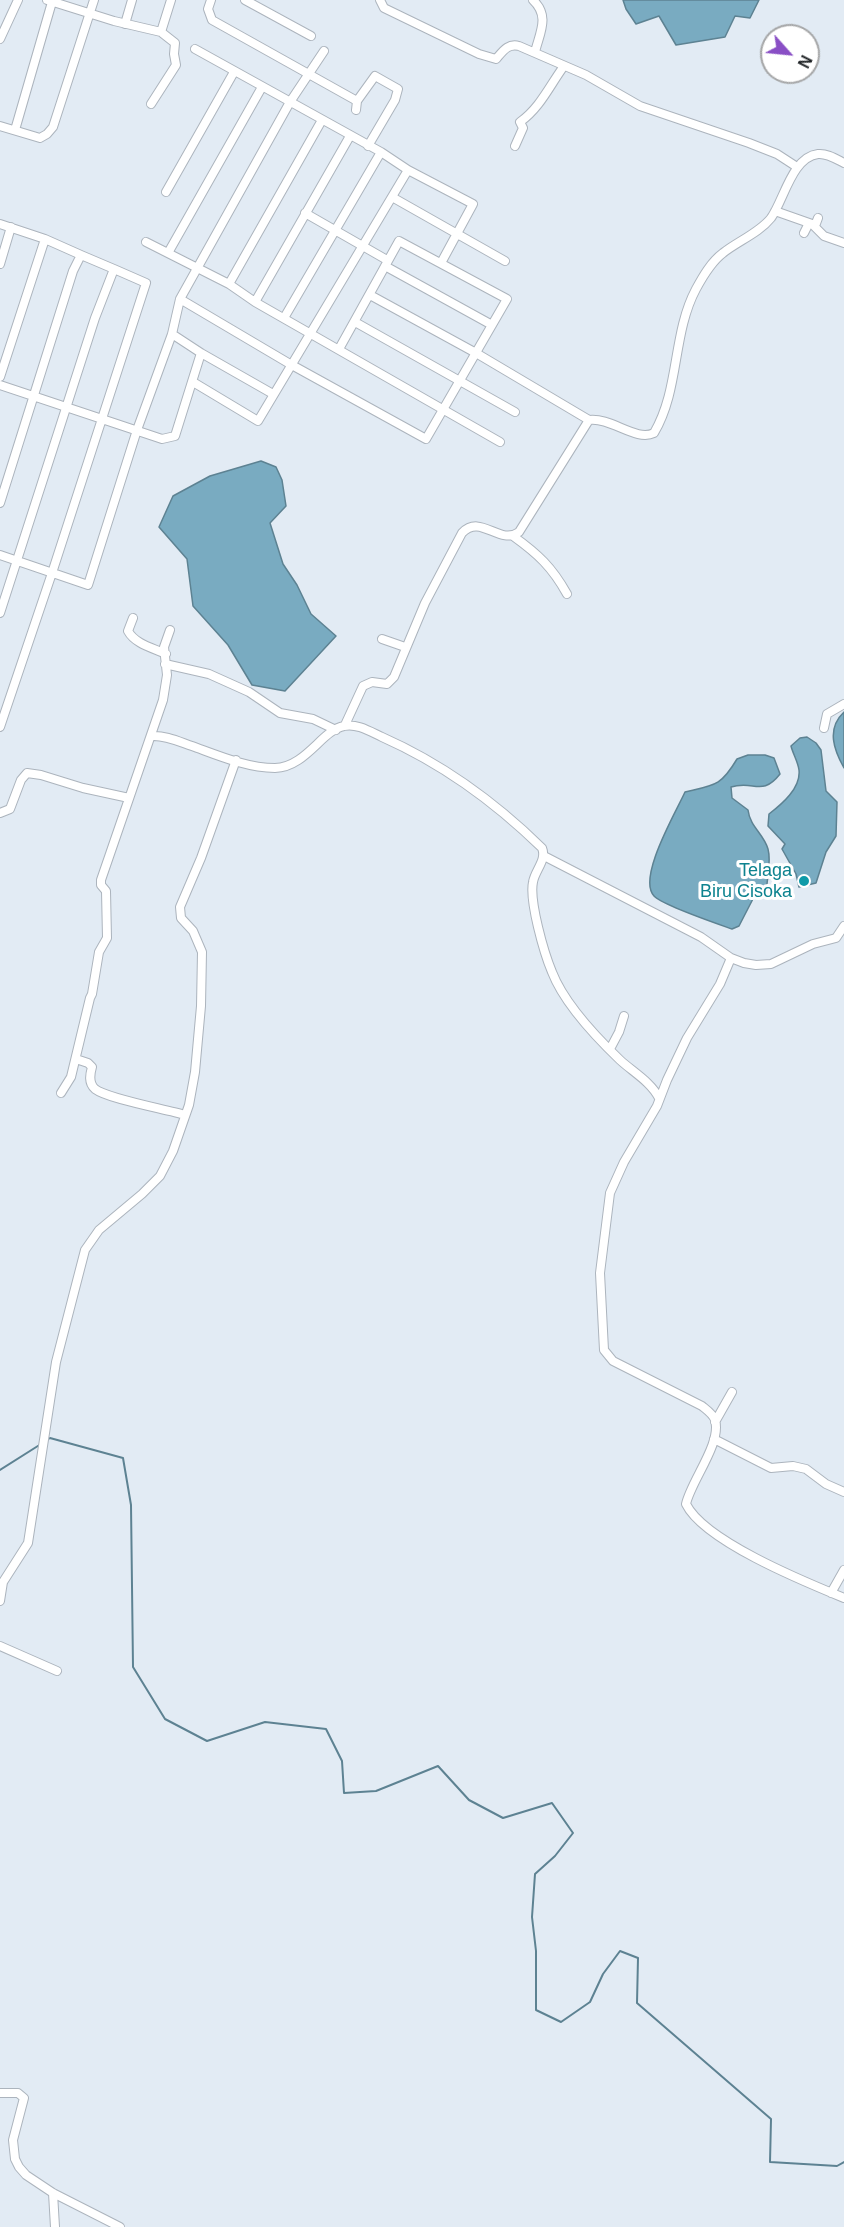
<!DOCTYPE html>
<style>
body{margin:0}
#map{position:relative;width:844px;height:2227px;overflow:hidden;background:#e2ebf4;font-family:Helvetica,sans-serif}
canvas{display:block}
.north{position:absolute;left:760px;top:24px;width:60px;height:60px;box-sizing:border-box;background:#fff;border:2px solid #a5a6a7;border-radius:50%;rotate:117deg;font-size:16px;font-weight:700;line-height:24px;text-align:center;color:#1d2124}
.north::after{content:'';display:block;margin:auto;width:21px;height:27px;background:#894fc5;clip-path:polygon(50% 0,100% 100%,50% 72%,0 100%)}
</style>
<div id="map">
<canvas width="844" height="2227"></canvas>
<div class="north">N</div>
</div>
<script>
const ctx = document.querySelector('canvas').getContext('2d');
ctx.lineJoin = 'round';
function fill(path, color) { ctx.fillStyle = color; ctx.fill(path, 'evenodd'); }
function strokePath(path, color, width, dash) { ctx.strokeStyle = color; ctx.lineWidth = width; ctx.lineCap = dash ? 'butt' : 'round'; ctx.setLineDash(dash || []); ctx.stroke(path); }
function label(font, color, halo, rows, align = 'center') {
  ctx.font = font + ' Helvetica,sans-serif'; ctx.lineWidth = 6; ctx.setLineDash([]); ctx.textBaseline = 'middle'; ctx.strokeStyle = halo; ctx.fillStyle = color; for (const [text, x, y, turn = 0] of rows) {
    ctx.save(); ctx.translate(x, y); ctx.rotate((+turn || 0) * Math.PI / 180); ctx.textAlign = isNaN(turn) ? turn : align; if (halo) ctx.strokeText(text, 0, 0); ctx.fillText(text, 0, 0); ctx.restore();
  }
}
const water = new Path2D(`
 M623 0H759L750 18 735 16 725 37 676 45 659 16 636 24 626 9Z
 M261 461 276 467 282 480 286 506 270 523 283 564 297 585 311 614 336 636 285 691 252 685 228 645 193 606 187 559 159 527 173 496 210 476Z
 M844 712V768C834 750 826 729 844 712Z
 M807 737 816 743 821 750 826 791 837 802 836 836 826 852 816 883 799 887 796 874 782 849 785 844 768 826 769 814C782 804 801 788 799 770 798 762 793 754 791 746L800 738Z
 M748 755H765L774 758 780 774C762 797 754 780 731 787L732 798 748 810C750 827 764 834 768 849 771 860 768 873 767 884L756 893 739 926 732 929C718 924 662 905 654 896 637 878 676 812 685 792 715 785 721 786 737 759Z`);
fill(water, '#79abc1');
strokePath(water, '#5d8292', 1.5);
strokePath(new Path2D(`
 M45 1441 50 1438 123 1458 131 1505 133 1667 165 1719 207 1741 265 1722 326 1729 342 1761 344 1793 376 1791 438 1766 469 1800 503 1818 552 1803 573 1833 555 1856 535 1874 532 1917 536 1951V2010L561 2022 590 2002 603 1974 620 1951 638 1958 637 2003 771 2119 770 2162 837 2166 844 2162
 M0 1470 41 1444`), '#5d8292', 2);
const minor = new Path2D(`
 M47 0 114 21 161 32 175 43 174 54 176 65 151 104
 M211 0 208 9 212 20 357 101
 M245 0 311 36
 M380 0 384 8 479 54 496 59C503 51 508 43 519 46L586 75 640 106 749 143 777 154 797 167
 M533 0C550 16 540 32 535 52
 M125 24 132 0
 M161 32 171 0
 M0 39 18 0
 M195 49 381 152 408 170 473 204 441 263
 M356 110 357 101 375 76 398 89 395 100 368 146
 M0 126 40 138 47 134 53 127 94 0
 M15 130 52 2
 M515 146 523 128 520 122C540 108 550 85 564 66
 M166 192 234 72
 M392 197 505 261
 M775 211 812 224 824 236 844 243
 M305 213 387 260
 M0 224 45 239 81 255
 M815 226 818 218
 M804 233 809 223
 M146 242 229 284 255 302 500 442
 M168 253 262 87
 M0 264 11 227
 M385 266 492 325
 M229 284 322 120
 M370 295 476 353 589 420
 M180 299 290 364 426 439 507 299 399 241 339 349
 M255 302 350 136
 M284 318 381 152
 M355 322 515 412
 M201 353 273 394
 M0 377 45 239
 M193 382 258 421 408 170
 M0 385 162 439 175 436 201 353 172 334
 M0 503 73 271 81 255 114 269 95 318 0 613
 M513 536C538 554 552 567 567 594
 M0 555 88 585 137 430 172 334 180 299 290 102 324 51
 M133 618 128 631C135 644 153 648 166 654
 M382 639 405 647
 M165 664 209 674 249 692 280 713 313 719 336 730
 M345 725 363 686 372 682 387 684 394 677 425 603 462 533C481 513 499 546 519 532L589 420C611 417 636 442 654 433 680 389 672 334 696 289 703 276 711 262 723 253 738 241 759 233 771 218 784 200 792 157 818 154 827 153 836 159 844 163
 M0 727 52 573 146 283 114 269
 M824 728 827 714 844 704
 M152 736C165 735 180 742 192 746 217 755 247 768 275 768 306 767 322 730 344 726 357 723 371 732 382 737 443 764 494 801 542 848 547 860 535 870 533 882 529 901 544 953 552 972 564 1003 596 1037 620 1060 633 1072 651 1082 659 1098
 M0 813 10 809 21 780 27 773 41 775 83 788 129 798
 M544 856 701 937 731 958 744 963 756 965 771 964 813 944 836 938 844 926
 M731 958 720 984 687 1038 667 1080 657 1106 624 1162 610 1193 600 1273 604 1350 613 1361 702 1406C707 1410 713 1414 715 1420 722 1443 691 1481 686 1504 704 1541 805 1582 844 1598
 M610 1049 619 1032 624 1016
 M76 1059 88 1063 92 1067C90 1074 88 1083 95 1089 108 1099 165 1109 185 1115
 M61 1093 71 1077 90 998 92 994 99 952 107 938 106 891 101 885V880L163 700 167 675 164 647 170 630
 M715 1422 732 1392
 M714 1439 771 1468 793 1466 806 1469 826 1484 844 1492
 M831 1593 844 1570
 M0 1601 3 1582 28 1543 56 1362 85 1250 99 1230 142 1194 160 1176 173 1151 189 1105 195 1072 201 1006 202 952 193 931 181 918 180 907 201 858 236 760
 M0 1646 57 1671
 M0 2093H18L24 2098 13 2140 15 2159 19 2167 26 2175 53 2193 120 2227
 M53 2193 55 2227`);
strokePath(minor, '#acb4bd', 10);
strokePath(minor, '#fff', 8);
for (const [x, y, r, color] of [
 [804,881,6,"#0f9aa8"]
]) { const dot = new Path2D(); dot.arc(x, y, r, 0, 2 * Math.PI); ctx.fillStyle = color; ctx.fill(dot); strokePath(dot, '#fff', 2); }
label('18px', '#0d838f', '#fff', [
 ["Telaga",792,871],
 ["Biru Cisoka",792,892]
], 'right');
</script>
